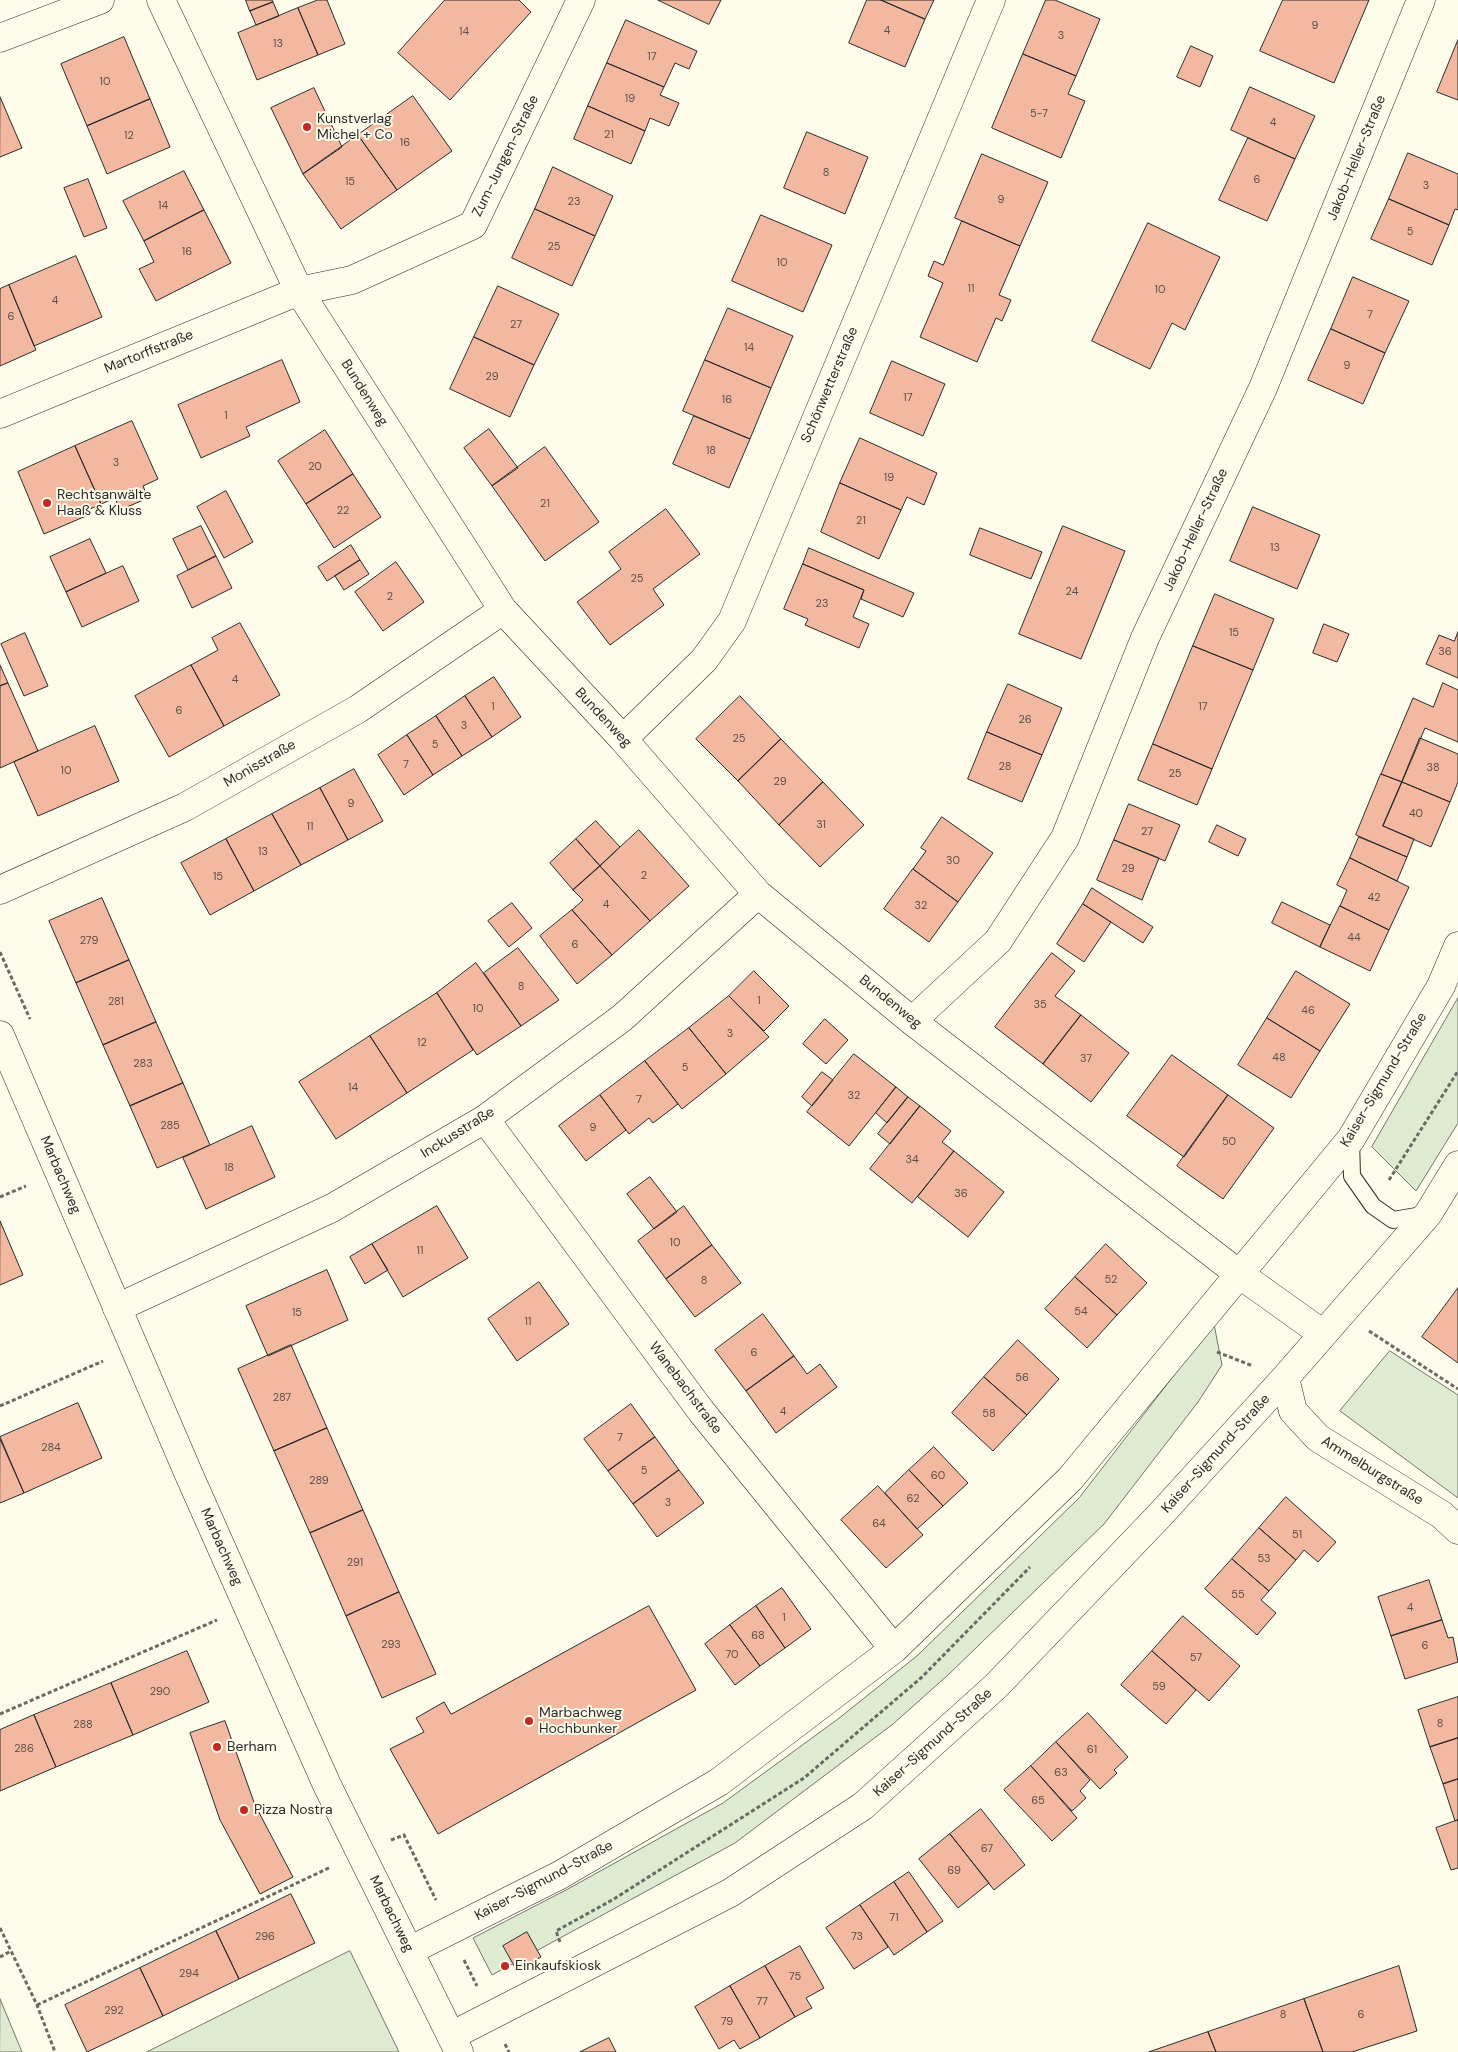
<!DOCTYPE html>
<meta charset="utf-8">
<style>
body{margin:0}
canvas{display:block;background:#fdfbea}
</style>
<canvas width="1458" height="2052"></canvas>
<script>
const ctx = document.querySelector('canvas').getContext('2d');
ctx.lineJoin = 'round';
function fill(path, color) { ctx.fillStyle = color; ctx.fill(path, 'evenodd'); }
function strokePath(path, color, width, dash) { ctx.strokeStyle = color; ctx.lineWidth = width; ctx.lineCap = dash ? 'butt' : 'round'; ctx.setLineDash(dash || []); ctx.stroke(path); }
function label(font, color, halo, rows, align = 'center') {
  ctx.font = font + ' "DM Sans",sans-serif'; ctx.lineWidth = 4; ctx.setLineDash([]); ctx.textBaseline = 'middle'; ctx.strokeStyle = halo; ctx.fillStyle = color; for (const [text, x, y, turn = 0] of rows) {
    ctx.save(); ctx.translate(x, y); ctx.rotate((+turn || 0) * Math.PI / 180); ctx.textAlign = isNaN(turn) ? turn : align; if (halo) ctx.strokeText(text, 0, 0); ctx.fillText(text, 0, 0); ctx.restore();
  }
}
const green = new Path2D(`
 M1458 998V1123L1416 1191 1372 1147Z
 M1214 1324 1222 1365 1198 1402 1104 1524 948 1675 893 1724 735 1843 492 1975 473 1938 566 1890 723 1803 838 1719 918 1655 1079 1498Z
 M1390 1351 1458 1395V1498L1340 1411Z
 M350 1951 399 2052H147Z
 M0 1999 22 2052H0Z`);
fill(green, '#deebd1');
strokePath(green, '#74746e', 1);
const building = new Path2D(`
 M246 0H272L273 2 250 11Z
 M318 0H327L345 44 318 55 298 8Z
 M445 0H519L531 12 450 100 398 53Z
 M658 0H721L709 24Z
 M867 0H881L925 19 905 67 849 43Z
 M881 0H934L925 19Z
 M1046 0H1055L1100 19 1076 76 1023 54Z
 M1283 0H1369L1334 83 1260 51Z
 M273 2 279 16 256 25 250 11Z
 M298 8 318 55 257 80 238 33Z
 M626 20 697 51 689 69 675 63 664 87 607 63Z
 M124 37 150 99 87 126 61 64Z
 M1458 40V100L1437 92Z
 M1191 46 1213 56 1200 87 1177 77Z
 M1023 54 1076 76 1068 94 1085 101 1061 158 992 128Z
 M607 63 664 87 660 95 679 103 669 126 650 118 645 131 588 106Z
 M1250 87 1315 116 1295 159 1231 130Z
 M314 88 342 147 303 174 271 108Z
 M413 96 452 151 397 190 358 135Z
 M0 97 22 148 0 157Z
 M150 99 170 147 107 174 87 126Z
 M588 106 645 131 631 164 574 139Z
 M807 132 868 157 845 214 784 188Z
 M358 135 397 190 341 229 303 174Z
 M1248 138 1295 159 1267 221 1219 200Z
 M1408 153 1458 174V210L1455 209 1449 225 1389 199Z
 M982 154 1048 182 1020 246 955 218Z
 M553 167 613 196 595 236 535 209Z
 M184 171 204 210 144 241 123 201Z
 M88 179 107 228 84 237 64 188Z
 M1389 199 1449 225 1432 265 1371 239Z
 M535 209 595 236 572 286 512 258Z
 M204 210 231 263 156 301 139 269 154 262 144 241Z
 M761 215 832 245 803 312 732 281Z
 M962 221 1020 246 999 295 1011 300 1002 321 996 318 977 362 920 337 943 283 928 276 934 261 943 265Z
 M1148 223 1220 257 1185 330 1172 323 1150 369 1092 341Z
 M76 256 102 317 34 346 9 285Z
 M1353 277 1409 301 1385 353 1331 329Z
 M9 285 36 350 0 366V289Z
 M498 286 559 314 534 365 474 337Z
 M728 308 793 336 771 388 705 360Z
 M1331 329 1385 353 1363 404 1308 380Z
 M474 337 534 365 510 417 450 389Z
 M282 360 300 402 246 427 250 436 201 458 178 405Z
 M705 360 771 388 750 439 683 411Z
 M892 361 945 384 923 436 870 413Z
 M694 416 750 439 729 488 673 464Z
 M132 421 158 479 143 486 148 498 120 510 115 498 101 504 75 446Z
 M489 429 518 468 492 486 464 448Z
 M325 430 353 474 306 504 278 461Z
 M860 438 937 473 924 505 907 497 901 510 840 483Z
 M75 446 101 504 84 512 86 516 44 534 18 472Z
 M545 447 599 522 545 561 492 486Z
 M353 474 381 517 334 548 306 504Z
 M840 483 901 510 879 559 821 532Z
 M226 491 253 542 224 558 197 507Z
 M1253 507 1320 535 1297 589 1230 561Z
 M666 509 700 554 653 589 664 605 610 645 577 602 621 569 609 552Z
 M201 526 216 556 188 570 173 539Z
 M1063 526 1125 551 1081 659 1019 634Z
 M980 528 1042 552 1031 579 970 555Z
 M90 539 106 573 66 592 50 557Z
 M351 545 360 560 327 581 318 567Z
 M809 548 914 593 903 617 861 599 864 590 803 564Z
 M216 556 232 588 192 608 177 576Z
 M360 560 369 574 344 590 335 576Z
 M396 562 424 602 383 631 355 592Z
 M803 564 864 590 853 617 869 624 859 648 805 625 808 619 784 609Z
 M123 566 139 601 82 627 66 592Z
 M1215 594 1274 619 1253 670 1193 646Z
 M240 623 280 695 224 726 191 665 218 650 212 638Z
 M1324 624 1349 634 1337 662 1313 653Z
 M1458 632V678L1426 664 1439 635 1454 641Z
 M25 633 48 686 24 696 1 644Z
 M1193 646 1253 670 1212 769 1153 744Z
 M0 665 8 683 0 686Z
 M191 665 224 726 169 757 135 696Z
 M494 677 521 717 492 737 465 696Z
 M8 683 38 751 0 768V686Z
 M1443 683 1458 690V742L1425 728 1402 782 1381 774 1413 698 1433 707Z
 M1008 684 1062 708 1042 755 987 732Z
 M465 696 492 737 462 756 436 716Z
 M740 696 781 739 738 781 696 739Z
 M436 716 462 756 433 775 407 735Z
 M95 726 119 781 38 816 14 762Z
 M987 732 1042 755 1022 802 968 779Z
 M407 735 433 775 404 795 378 755Z
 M1420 738 1458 754V782L1450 802 1402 782Z
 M781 739 823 782 779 825 738 781Z
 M1153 744 1212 769 1197 805 1138 780Z
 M354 769 383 821 348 840 320 788Z
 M1381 774 1402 782 1383 826 1414 839 1407 857 1356 835Z
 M823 782 864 825 820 867 779 825Z
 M1402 782 1450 802 1431 847 1383 826Z
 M320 788 348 840 301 865 272 814Z
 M1129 804 1180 825 1165 861 1114 840Z
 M272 814 301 865 254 891 226 839Z
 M942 817 993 853 958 902 913 869 926 851 921 848Z
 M596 821 620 847 600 866 576 839Z
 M1217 825 1246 839 1238 856 1209 842Z
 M639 830 689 886 650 921 600 866Z
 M1359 837 1407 857 1397 881 1350 858Z
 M226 839 254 891 210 915 181 863Z
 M576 839 600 866 573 890 550 863Z
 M1114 840 1159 858 1142 900 1097 880Z
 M1350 858 1409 887 1389 930 1340 906 1347 890 1337 885Z
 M600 866 650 921 612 955 572 910 583 900 573 890Z
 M913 869 958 902 929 942 884 909Z
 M1092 888 1153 927 1143 943 1083 904Z
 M102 898 129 960 76 983 49 921Z
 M1282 902 1330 925 1320 947 1272 923Z
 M512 903 532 928 509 947 488 921Z
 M1083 904 1111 922 1084 962 1057 944Z
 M1340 906 1389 930 1370 971 1320 947Z
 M572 910 612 955 577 984 540 936Z
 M518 948 559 1000 521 1026 484 973Z
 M1052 953 1075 971 1055 996 1081 1015 1043 1064 995 1027Z
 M129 960 156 1022 103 1045 76 983Z
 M476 963 521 1026 477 1055 437 993Z
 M754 971 789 1006 764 1031 729 996Z
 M1296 971 1350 1004 1320 1051 1267 1018Z
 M437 993 473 1050 407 1093 370 1036Z
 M729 996 769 1037 726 1074 689 1028Z
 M1081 1015 1129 1053 1091 1102 1043 1064Z
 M1267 1018 1320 1051 1291 1098 1238 1065Z
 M825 1019 848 1040 826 1064 803 1044Z
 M156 1022 183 1083 130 1106 103 1045Z
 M689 1028 726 1074 682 1109 645 1061Z
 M370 1036 407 1093 336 1139 299 1082Z
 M854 1054 896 1087 849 1146 807 1112Z
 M1172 1055 1228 1095 1184 1157 1127 1116Z
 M645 1061 678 1104 653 1123 649 1118 629 1134 600 1095Z
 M822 1072 833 1080 812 1106 802 1097Z
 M183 1083 210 1145 157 1168 130 1106Z
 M896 1087 908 1097 887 1123 876 1113Z
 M600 1095 626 1130 586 1161 559 1126Z
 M1228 1095 1274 1128 1223 1199 1177 1166Z
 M908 1097 920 1106 890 1144 878 1134Z
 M920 1106 951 1131 942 1142 954 1151 912 1203 870 1169Z
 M252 1126 275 1177 206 1209 183 1158Z
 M954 1151 1004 1192 968 1237 918 1197Z
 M650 1177 677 1212 654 1229 627 1194Z
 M437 1206 468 1258 403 1297 372 1244Z
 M684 1206 712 1245 666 1279 638 1241Z
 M0 1221 23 1275 0 1285Z
 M372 1244 388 1270 365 1284 350 1257Z
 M1106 1244 1147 1283 1117 1315 1075 1277Z
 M712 1245 741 1283 695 1317 666 1279Z
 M327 1270 348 1320 268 1356 246 1306Z
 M1075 1277 1117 1315 1087 1348 1045 1309Z
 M539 1282 569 1324 517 1361 488 1319Z
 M1458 1288V1363L1422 1337Z
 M763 1314 794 1356 746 1391 715 1350Z
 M1018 1340 1059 1379 1027 1415 984 1377Z
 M291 1345 327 1428 274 1451 238 1369Z
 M794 1356 807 1374 820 1364 837 1387 776 1433 746 1391Z
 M984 1377 1027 1415 993 1451 952 1413Z
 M78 1403 102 1458 24 1493 0 1437Z
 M631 1404 655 1437 608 1471 584 1439Z
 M327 1428 363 1510 310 1533 274 1451Z
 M655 1437 679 1470 633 1504 608 1471Z
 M0 1439 24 1493 0 1503Z
 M934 1447 968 1483 943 1506 909 1470Z
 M679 1470 704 1503 657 1537 633 1504Z
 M909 1470 943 1506 917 1529 885 1493Z
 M878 1486 923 1535 886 1568 841 1520Z
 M1286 1497 1336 1542 1318 1562 1304 1550 1296 1560 1259 1528Z
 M363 1510 399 1592 346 1616 310 1533Z
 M1259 1528 1296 1560 1269 1591 1232 1559Z
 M1232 1559 1269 1591 1261 1600 1276 1613 1257 1635 1205 1589Z
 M1429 1580 1442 1620 1391 1636 1378 1597Z
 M782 1588 811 1629 785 1648 756 1606Z
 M399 1592 436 1674 382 1698 346 1616Z
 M649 1606 696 1690 438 1834 390 1749 424 1732 416 1718 444 1702 451 1714Z
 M756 1606 785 1648 760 1666 730 1625Z
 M1183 1616 1240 1666 1209 1701 1152 1651Z
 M1442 1620 1448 1638 1453 1637 1458 1662 1405 1679 1391 1636Z
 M730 1625 760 1666 735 1685 705 1644Z
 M187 1651 209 1702 133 1735 111 1683Z
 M1152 1651 1196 1690 1166 1724 1121 1685Z
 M111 1683 133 1735 56 1767 34 1715Z
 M1458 1697V1738L1430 1747 1418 1710Z
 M1088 1713 1128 1757 1114 1770 1117 1773 1100 1789 1056 1742Z
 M34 1715 56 1767 0 1791V1730Z
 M225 1721 255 1805 293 1877 260 1894 220 1820 190 1733Z
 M1458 1738V1779L1443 1784 1430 1747Z
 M1056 1742 1090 1780 1080 1791 1086 1798 1072 1811 1031 1766Z
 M1031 1766 1077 1818 1052 1841 1004 1790Z
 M1458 1779V1820L1455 1821 1443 1784Z
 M981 1809 1025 1865 994 1890 950 1834Z
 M1458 1820V1868L1451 1870 1436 1828Z
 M950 1834 989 1883 958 1908 919 1859Z
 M909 1872 943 1921 927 1932 894 1882Z
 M894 1882 927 1932 894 1955 860 1905Z
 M291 1894 315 1943 239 1979 216 1931Z
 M860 1905 888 1947 854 1969 826 1928Z
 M216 1931 239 1979 163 2016 140 1968Z
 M527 1932 541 1957 517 1971 503 1946Z
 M800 1946 824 1988 806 1998 812 2008 795 2017 765 1966Z
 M765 1966 795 2017 760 2038 730 1986Z
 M1399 1966 1417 2031 1352 2052H1323L1304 1999Z
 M140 1968 163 2016 87 2052 65 2005Z
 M730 1986 760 2038 740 2049 734 2040 719 2049 695 2007Z
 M1304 1999 1323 2052H1216L1208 2032Z
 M1208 2032 1216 2052H1149Z
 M609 2038 616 2052H580Z`);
fill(building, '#f2b8a0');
strokePath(building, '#2b2b2b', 1);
const lane = new Path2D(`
 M1351 1139 1352 1176 1373 1206 1393 1220 1428 1214`);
const street = new Path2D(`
 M161 0 299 291 503 610 623 739 758 894 912 1021 1239 1274 1323 1334
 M0 38 100 0
 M0 414 299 291 352 280 473 225 581 0
 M623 739 704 660 732 621 991 0
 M0 890 185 807 358 709 503 610
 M912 1021 998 941 1065 838 1145 638 1263 388 1421 0
 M485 1119 701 1411 894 1649
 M117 1308 332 1208 485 1119 622 1018 758 894
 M1285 1378 1293 1411 1318 1438 1442 1515 1458 1530
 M409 1951 560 1875 719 1782 894 1649 1070 1479 1351 1139 1441 986 1458 946
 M451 2036 730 1893 863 1806 996 1686 1159 1516 1285 1378 1428 1214 1458 1165`);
const secondary = new Path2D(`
 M0 1035 190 1477 327 1785 459 2052`);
strokePath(lane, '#2b2b2b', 18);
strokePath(street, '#2b2b2b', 29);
strokePath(secondary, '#2b2b2b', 29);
strokePath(new Path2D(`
 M0 952 30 1019
 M1389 1180 1458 1071
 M0 1197 26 1186
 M1369 1331 1458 1389
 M1217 1352 1253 1366
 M0 1406 103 1361
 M0 1714 217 1620
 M391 1840 404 1835 436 1900
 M0 1928 37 2005 55 2052
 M560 1942 556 1931 614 1899 804 1778 922 1677 1030 1567
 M0 1957 11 1951
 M464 1960 477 1986
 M37 2005 331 1867
 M505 2044 509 2052`), '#6a6964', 3, [4, 2.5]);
strokePath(lane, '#fdfbea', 16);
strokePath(street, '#fdfbea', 28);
strokePath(secondary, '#fdfbea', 28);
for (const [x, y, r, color] of [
 [307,127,5,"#c62828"],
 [47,503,5,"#c62828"],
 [529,1721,5,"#c62828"],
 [217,1747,5,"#c62828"],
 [244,1810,5,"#c62828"],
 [505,1966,5,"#c62828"]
]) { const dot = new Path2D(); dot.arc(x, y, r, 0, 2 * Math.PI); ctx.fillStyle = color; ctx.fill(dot); strokePath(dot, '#fdfbea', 2); }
label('11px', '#5d4e48', null, [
 ["9",1315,26],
 ["4",887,31],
 ["14",464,32],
 ["3",1061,36],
 ["13",278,44],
 ["17",652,57],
 ["10",105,82],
 ["19",630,99],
 ["5-7",1039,114],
 ["4",1273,123],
 ["21",609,135],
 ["12",129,136],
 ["16",405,143],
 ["8",826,173],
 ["6",1257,180],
 ["15",350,182],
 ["3",1426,186],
 ["9",1001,200],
 ["23",574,202],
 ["14",163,206],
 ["5",1410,232],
 ["25",554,247],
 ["16",187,252],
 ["10",782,263],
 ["11",971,289],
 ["10",1160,290],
 ["4",55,301],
 ["7",1370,315],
 ["6",11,317],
 ["27",516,325],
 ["14",749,348],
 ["9",1347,366],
 ["29",492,377],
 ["17",908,398],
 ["16",727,400],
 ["1",226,416],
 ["18",711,451],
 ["3",116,463],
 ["20",315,467],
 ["19",889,478],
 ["21",545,504],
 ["22",343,511],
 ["21",861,521],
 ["13",1275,548],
 ["25",637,579],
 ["24",1072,592],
 ["2",390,597],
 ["23",822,604],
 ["15",1234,633],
 ["36",1445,652],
 ["4",235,680],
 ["1",493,707],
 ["17",1203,707],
 ["6",179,711],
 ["26",1025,720],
 ["3",464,726],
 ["25",739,739],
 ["5",435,745],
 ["7",406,765],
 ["28",1005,767],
 ["38",1433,768],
 ["10",66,771],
 ["25",1175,774],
 ["29",780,782],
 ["9",351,804],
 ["40",1416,814],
 ["31",821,825],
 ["11",310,827],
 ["27",1147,832],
 ["13",263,852],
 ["30",953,861],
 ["29",1128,869],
 ["2",644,876],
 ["15",218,877],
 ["42",1374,898],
 ["4",606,905],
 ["32",921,906],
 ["44",1354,938],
 ["279",89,941],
 ["6",575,945],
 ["8",521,987],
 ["1",759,1001],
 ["281",116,1002],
 ["35",1040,1005],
 ["10",478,1009],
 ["46",1308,1011],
 ["3",730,1034],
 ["12",422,1043],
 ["48",1279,1058],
 ["37",1086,1059],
 ["283",143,1064],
 ["5",685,1068],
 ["14",353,1088],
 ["32",854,1096],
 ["7",639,1100],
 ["285",170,1126],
 ["9",593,1128],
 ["50",1229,1142],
 ["34",912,1160],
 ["18",229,1168],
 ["36",961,1194],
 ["10",675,1243],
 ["11",420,1251],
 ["52",1111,1280],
 ["8",704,1281],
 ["54",1081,1312],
 ["15",297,1313],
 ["11",528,1322],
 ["6",754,1353],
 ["56",1022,1378],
 ["287",282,1398],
 ["4",783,1412],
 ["58",989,1414],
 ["7",620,1438],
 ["284",51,1448],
 ["5",644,1471],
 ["60",938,1476],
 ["289",319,1481],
 ["62",913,1499],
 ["3",668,1503],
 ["64",879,1524],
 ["51",1297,1535],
 ["53",1264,1559],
 ["291",355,1563],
 ["55",1238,1595],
 ["4",1410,1608],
 ["1",784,1618],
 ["68",758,1636],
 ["293",391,1645],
 ["6",1425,1646],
 ["70",732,1655],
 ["57",1196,1658],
 ["59",1159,1687],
 ["290",160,1692],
 ["8",1440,1724],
 ["288",83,1725],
 ["286",24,1749],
 ["61",1092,1750],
 ["63",1061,1773],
 ["65",1038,1801],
 ["67",987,1849],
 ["69",954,1871],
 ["71",894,1918],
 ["296",265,1937],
 ["73",857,1937],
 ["294",189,1974],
 ["75",795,1977],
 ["77",762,2002],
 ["292",114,2011],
 ["8",1283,2015],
 ["6",1361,2015],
 ["79",727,2022]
]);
label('14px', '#2b2b2b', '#fdfbea', [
 ["Kunstverlag",317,119],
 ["Michel + Co",317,135],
 ["Rechtsanwälte",57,495],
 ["Haaß & Kluss",57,511],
 ["Marbachweg",539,1713],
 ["Hochbunker",539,1729],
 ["Berham",227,1747],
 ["Pizza Nostra",254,1810],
 ["Einkaufskiosk",515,1966]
], 'left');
label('14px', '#2b2b2b', '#fdfbea', [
 ["Zum-Jungen-Straße",506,156,-64],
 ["Jakob-Heller-Straße",1357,158,-68],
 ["Martorffstraße",149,352,-22],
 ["Schönwetterstraße",830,385,-67],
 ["Bundenweg",364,393,58],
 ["Jakob-Heller-Straße",1196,530,-65],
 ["Bundenweg",603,718,47],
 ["Monisstraße",260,764,-30],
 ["Bundenweg",890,1002,39],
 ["Kaiser-Sigmund-Straße",1384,1080,-59],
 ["Inckusstraße",458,1133,-32],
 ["Marbachweg",60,1175,67],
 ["Wanebachstraße",685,1388,53],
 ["Kaiser-Sigmund-Straße",1216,1454,-48],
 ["Ammelburgstraße",1372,1471,32],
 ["Marbachweg",221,1547,66],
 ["Kaiser-Sigmund-Straße",933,1743,-42],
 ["Kaiser-Sigmund-Straße",544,1881,-28],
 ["Marbachweg",391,1914,64]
]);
</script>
